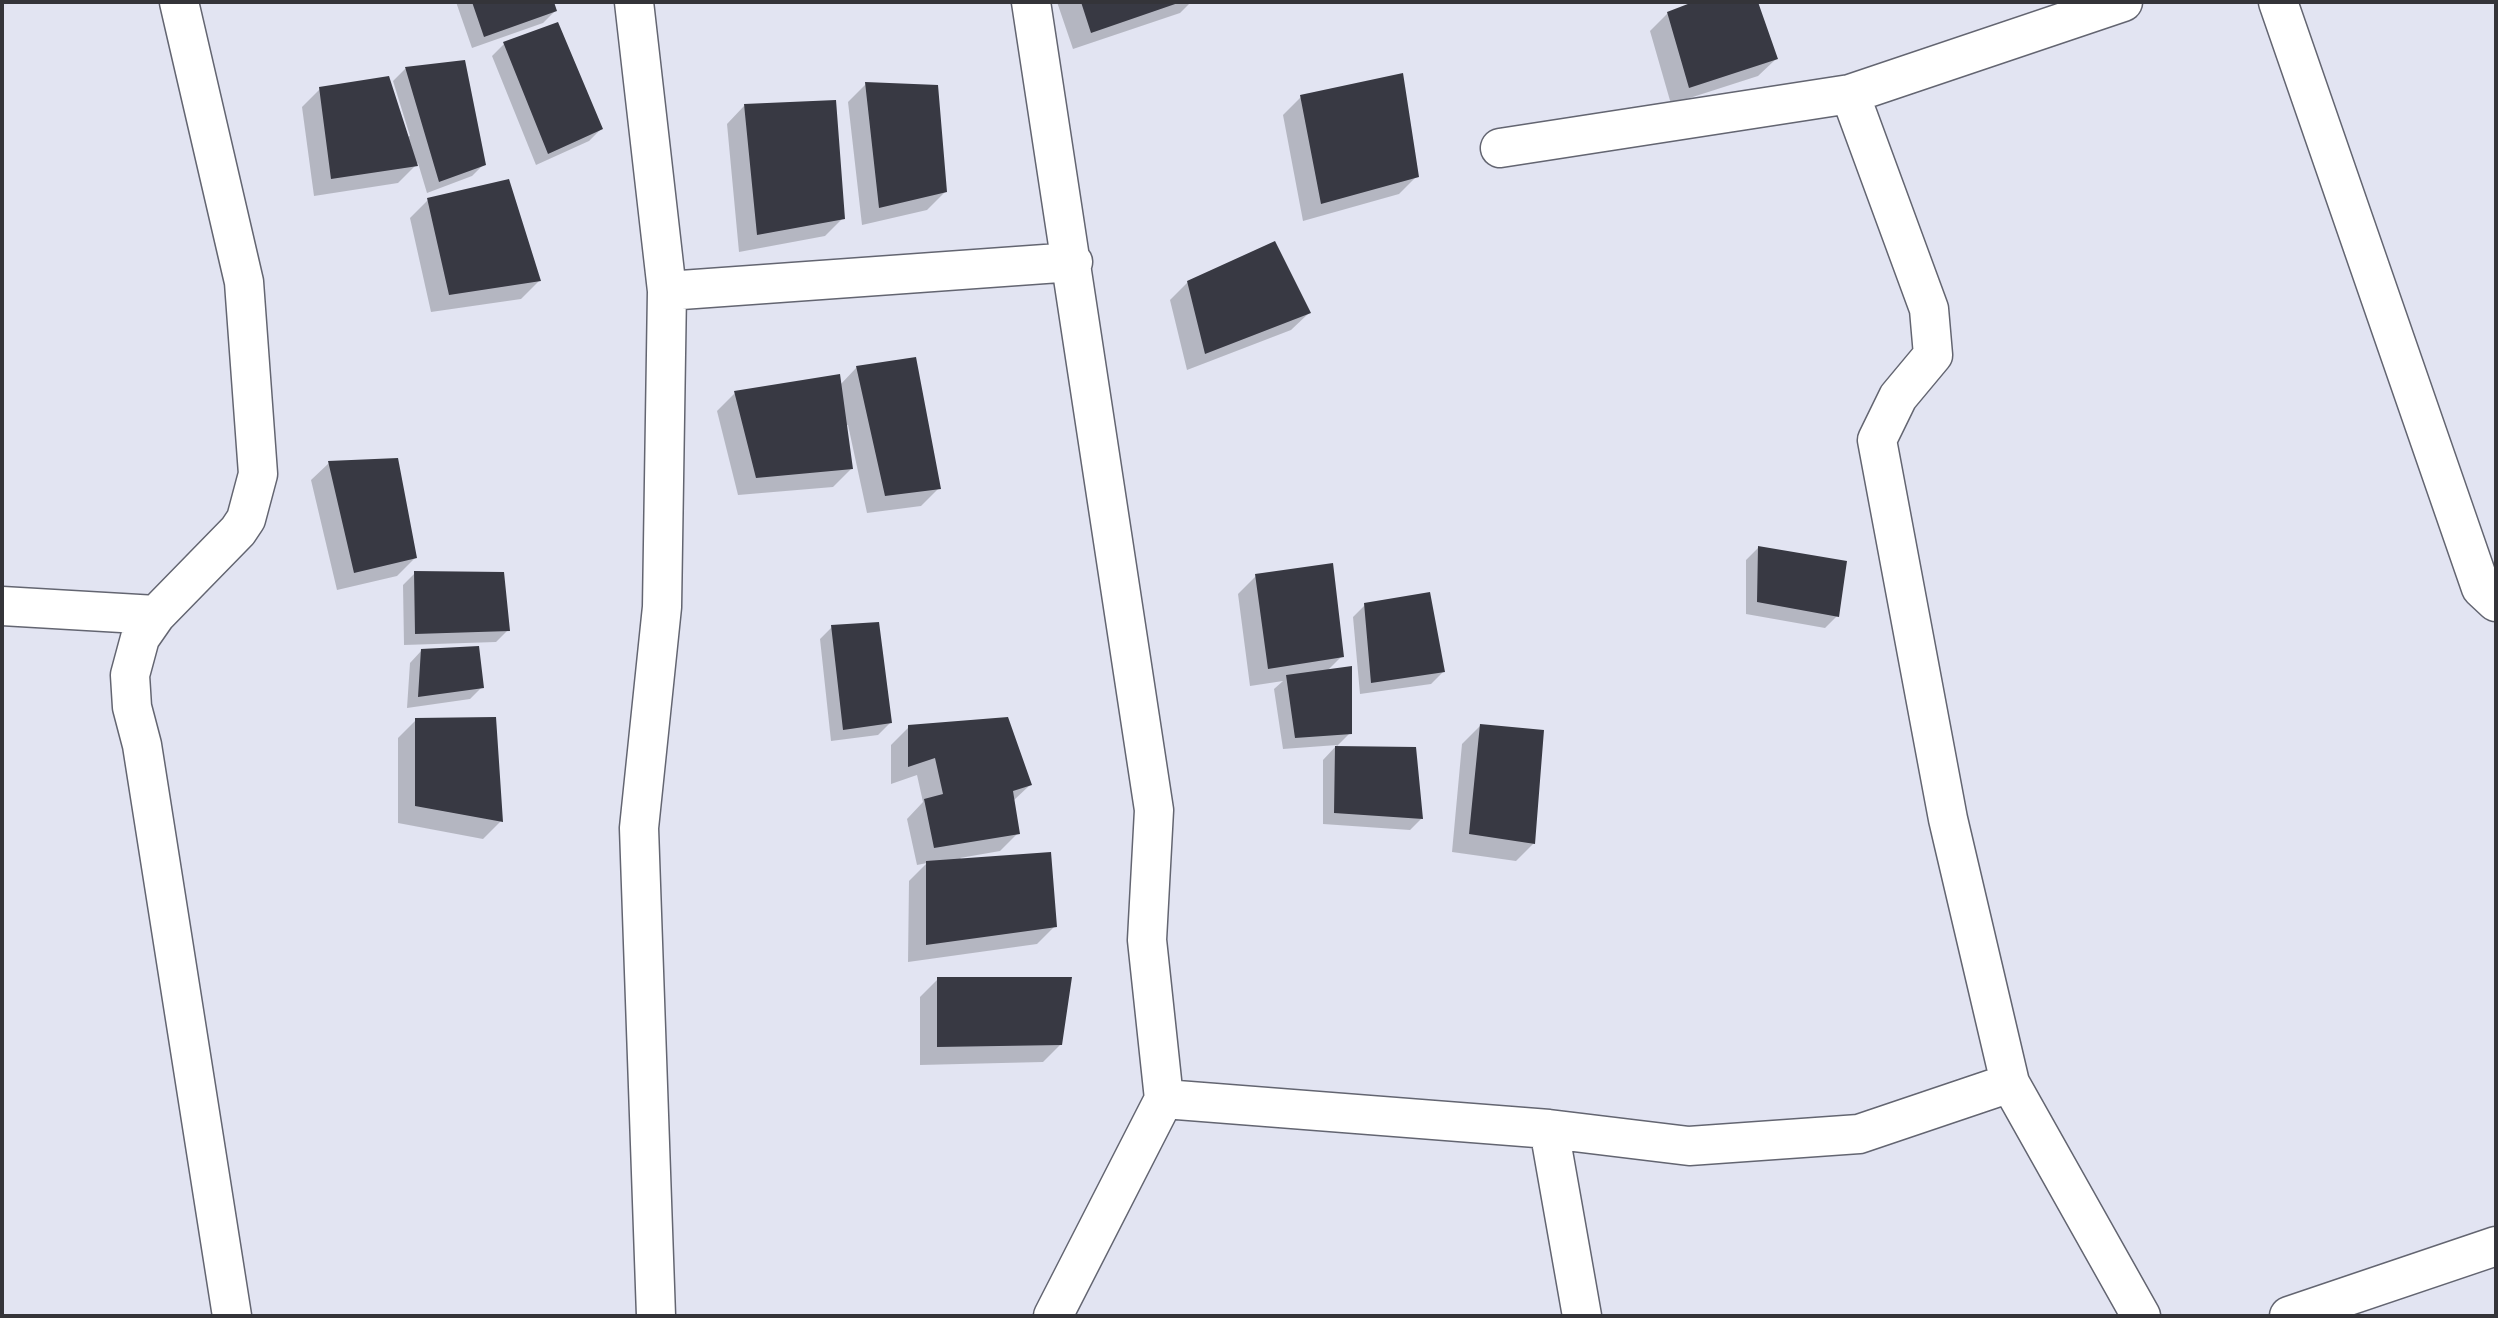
<!DOCTYPE html>
<style>
body{margin:0}
#map{position:relative;width:2498px;height:1318px;overflow:hidden;background:#e2e4f2;font-family:Rubik,sans-serif}
canvas{display:block}
.frame{position:absolute;inset:0;border:4px solid #343439;pointer-events:none}
</style>
<div id="map">
<canvas width="2498" height="1318"></canvas>
<div class="frame"></div>
</div>
<script>
const ctx = document.querySelector('canvas').getContext('2d');
ctx.lineJoin = 'round';
function fill(path, color) { ctx.fillStyle = color; ctx.fill(path, 'evenodd'); }
function strokePath(path, color, width, dash) { ctx.strokeStyle = color; ctx.lineWidth = width; ctx.lineCap = dash ? 'butt' : 'round'; ctx.setLineDash(dash || []); ctx.stroke(path); }
fill(new Path2D(`
 M456 2H553L555 11 543 23 472 48Z
 M1057 2H1191L1180 13 1073 49Z
 M1698 2H1757L1776 59 1758 76 1671 104 1650 31 1668 13Z
 M504 44 601 129 589 141 536 165 492 56Z
 M463 62 484 164 472 176 427 193 418 163 398 183 314 196 302 107 320 89 407 137 410 136 393 81 405 69Z
 M866 84 945 192 927 210 862 225 848 102Z
 M1301 97 1417 176 1399 194 1303 221 1283 115Z
 M744 106 843 218 825 236 739 252 727 124Z
 M428 200 539 281 521 299 431 312 410 218Z
 M1188 282 1309 313 1291 330 1187 370 1170 300Z
 M857 367 939 488 921 506 867 513 848 425 845 426 851 469 833 487 738 495 717 411 735 393 840 385Z
 M329 463 415 558 397 576 337 590 311 480Z
 M1758 548 1837 616 1825 628 1746 614V560Z
 M415 573 508 630 496 642 404 645 403 585Z
 M1256 576 1342 656 1326 672 1350 733 1336 747 1422 818 1410 830 1323 824V760L1337 745 1283 749 1274 689 1283 681 1250 686 1238 594Z
 M1365 605 1443 672 1431 684 1360 694 1353 617Z
 M832 627 890 723 878 735 831 741 820 639Z
 M422 650 482 687 470 699 407 708 410 663Z
 M416 720 501 821 483 839 398 823V738Z
 M1480 726 1534 843 1516 861 1452 852 1462 744Z
 M909 727 1030 785 1013 801 1018 833 1000 851 960 858 1055 926 1037 944 908 962 909 881 927 863 917 865 907 819 923 802 917 775 891 784V745Z
 M938 979 1061 1044 1043 1062 920 1065V997Z`), '#0003');
fill(new Path2D(`
 M472 2H554L557 11 484 37Z
 M1081 2H1181L1091 33Z
 M1693 2H1758L1778 59 1689 88 1667 12Z
 M558 22 603 129 548 154 503 42Z
 M465 60 486 165 439 182 405 67Z
 M1403 73 1419 177 1321 204 1300 95Z
 M389 76 418 166 331 179 319 87Z
 M865 82 938 85 947 192 879 208Z
 M836 100 845 219 757 235 744 104Z
 M509 179 541 281 449 295 427 198Z
 M1275 241 1311 313 1205 354 1187 281Z
 M916 357 941 489 885 496 856 366Z
 M840 374 853 469 756 478 734 391Z
 M398 458 417 558 354 573 328 461Z
 M1758 546 1847 561 1839 617 1757 602Z
 M1333 563 1344 657 1268 669 1255 574Z
 M414 571 504 572 510 631 415 634Z
 M1430 592 1445 672 1371 683 1364 603Z
 M879 622 892 723 843 730 831 625Z
 M479 646 484 688 418 697 421 649Z
 M1352 666V734L1295 738 1286 675Z
 M496 717 503 822 415 806V718Z
 M1008 717 1032 785 1013 791 1020 834 934 848 924 799 943 794 935 758 908 767V725Z
 M1480 724 1544 730 1535 844 1469 834Z
 M1335 746 1416 747 1423 819 1334 813Z
 M1051 852 1057 927 926 945V861Z
 M937 977H1072L1062 1045 937 1047Z`), '#383943');
const street = new Path2D(`
 M179 2 244 282 258 474 246 519 238 531 156 615 140 638 130 675 132 707 142 745 232 1316
 M634 2 667 291 662 607 639 828 656 1316
 M1031 2 1154 810 1147 940 1164 1099 1053 1316
 M2278 2 2481 588 2496 602
 M1850 94 1929 309 1933 355 1898 397 1877 440 1948 819 2010 1083 2141 1316
 M1500 148 1850 94 2123 2
 M667 291 1073 262
 M2 606 156 615
 M1164 1099 1549 1129 1689 1146 1859 1134 2010 1083
 M1549 1129 1582 1316
 M2289 1316 2496 1246`);
strokePath(street, '#636571', 41);
strokePath(street, '#fff', 38);
</script>
